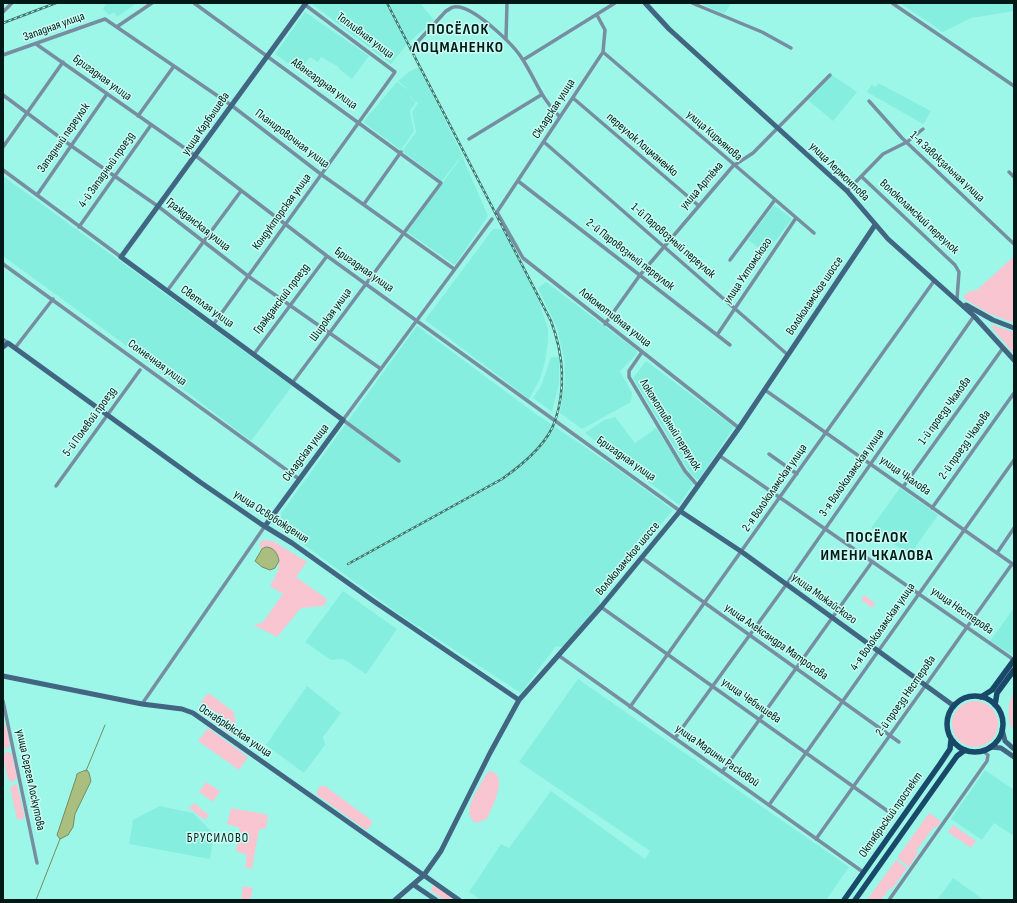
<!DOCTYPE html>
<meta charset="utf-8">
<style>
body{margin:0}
#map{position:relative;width:1017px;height:903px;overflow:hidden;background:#9cf7e9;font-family:"Sofia Sans Condensed",sans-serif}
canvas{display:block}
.frame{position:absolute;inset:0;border:4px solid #001916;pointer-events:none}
</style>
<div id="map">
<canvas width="1017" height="903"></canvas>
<div class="frame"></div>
</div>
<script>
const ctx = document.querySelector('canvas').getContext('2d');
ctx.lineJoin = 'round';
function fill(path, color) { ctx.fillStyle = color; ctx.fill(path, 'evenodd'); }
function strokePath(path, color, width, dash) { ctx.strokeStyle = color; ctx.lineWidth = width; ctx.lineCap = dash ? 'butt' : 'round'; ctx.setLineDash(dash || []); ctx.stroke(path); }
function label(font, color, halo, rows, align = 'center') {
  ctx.font = font + ' "Sofia Sans Condensed",sans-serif'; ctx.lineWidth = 3; ctx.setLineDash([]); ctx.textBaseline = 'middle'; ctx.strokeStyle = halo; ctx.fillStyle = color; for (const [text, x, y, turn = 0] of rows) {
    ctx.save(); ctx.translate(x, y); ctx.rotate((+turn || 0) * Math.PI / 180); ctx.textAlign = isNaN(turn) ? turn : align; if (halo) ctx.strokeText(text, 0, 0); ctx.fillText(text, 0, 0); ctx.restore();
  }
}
fill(new Path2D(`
 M106 3H137L117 17 114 12 109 15 103 9Z
 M313 3H420L434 20 408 43 391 64 312 4Z
 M700 3H728L730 5 724 14Z
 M900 3H1014V11L971 18 943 32Z
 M305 12 369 56 352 79 339 69V67L321 57 318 62 310 57 299 71 275 54Z
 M419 67 462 155 442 181 402 151 416 132 412 112 418 103 411 98 413 95 410 98 416 102 410 111 414 131 401 150 363 122 397 82 412 92 398 81 409 72Z
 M832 75 857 92 833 121 808 100Z
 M878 83 931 111 925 122 923 124 867 92 871 85 876 87Z
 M462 156 488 216 455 265 407 232Z
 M3 176 292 386 251 441 120 341 3 256Z
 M774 205 792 219 766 253 748 240Z
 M493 229H502L538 298 548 329V341L545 362 540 379 529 399 425 320Z
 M546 282 636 350 637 354 620 371 632 393 631 402 582 429 560 413 565 380 564 358 557 328 538 288Z
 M417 326 536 414 617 469 673 510 599 597 600 604 571 640 563 647 556 646 521 693 399 614 274 523Z
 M551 357H559V383L552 412 533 398 541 386Z
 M646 361 734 427 700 478 697 480 690 473 633 378Z
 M615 417 635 443 656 428 693 484 679 505 585 433 604 420Z
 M900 488 938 515 910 555 871 528Z
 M343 591 397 629 366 674 343 659 331 660 305 642Z
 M1014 608V656L990 641Z
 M578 679 849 867 826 900H481L469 892 501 844 509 848 551 791 645 859 650 851 519 762Z
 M307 686 341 713 323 737 325 745 304 773 266 745Z
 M985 770 1014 790V836L994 823 982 840 951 819Z
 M160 806 193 813 214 834 210 859 129 844 133 820Z
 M953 878 984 900H937Z`), '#86eede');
fill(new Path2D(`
 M1013 257 1014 258V323L990 314 964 299V296L970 291 977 290Z
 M992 325 1014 332V354L991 327Z
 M262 540 273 541 307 562 296 577 327 599 324 606 301 608 277 637 254 625 263 622 283 594 270 586C276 575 281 569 278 556L266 547 262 549 259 545Z
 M864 595 875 603 872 608 861 600Z
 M1014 692 1013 728 1010 726C1008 714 1007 703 1014 692Z
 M207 694H210L234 712 236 727 201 702Z
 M952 724a23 23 0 1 1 46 0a23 23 0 1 1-46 0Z
 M200 704 236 729 234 734 231 735 199 712Z
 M6 725 10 745 8 748 5 749H3V726Z
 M208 728 248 757 239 770 198 741Z
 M9 752 12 754 17 777 13 782 8 780 3 757 5 753Z
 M490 771C510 775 491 809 487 819L476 823C459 813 480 787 486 774Z
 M206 782 220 791 213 802 199 792Z
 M17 784 25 818 17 820 10 787Z
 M320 786H325L371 820 372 825 366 830 317 795V791Z
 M194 803 209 815 205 820 198 815 199 812 197 815 193 810 188 809Z
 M231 808 265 814 268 816 266 828 259 830 252 869 245 867 247 855 236 851 240 828 227 824Z
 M929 813 941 821 936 828 934 827 916 851 918 853 909 867 897 858Z
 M953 825 976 841 971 848 948 832Z
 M896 860 907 868 892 889 890 888 881 900H867Z
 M434 885 455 900H444L430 890Z
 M243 886 253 888 250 900H241Z`), '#f8c5d0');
const water = new Path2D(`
 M266 547C274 547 278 554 279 561L275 568 270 570 262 567 255 561 262 549Z
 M87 770 89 773 91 781 75 814 73 827 68 835 60 839 57 835 76 778 77 774Z`);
fill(water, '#aabe7f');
strokePath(water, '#778c60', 1);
strokePath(new Path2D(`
 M86 771 105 725
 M36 900 60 839`), '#778c60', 1);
strokePath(new Path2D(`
 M194 3 441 183 293 382
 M692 3 762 32 791 48
 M892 3 1014 86
 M3 12 12 3
 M597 15 605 30 603 52 497 212 523 258 739 428
 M118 26 152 3
 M506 39 507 3
 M36 44 196 156 327 256 680 511
 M411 49 446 11C449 10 451 7 454 7 472 4 514 45 523 60 537 82 540 97 560 117
 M603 52 814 233
 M3 55 105 19 231 105 322 175 454 269
 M523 60 615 3
 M3 95 70 145 159 207 248 276 381 369
 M573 98 699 206
 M869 101 902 138 1014 244
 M138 116 174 66
 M469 139 541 95
 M544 142 788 355
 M3 147 63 62
 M3 170 121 257
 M1009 172 1014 177
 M862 177 955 265 959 272 957 299
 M518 181 730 345
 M847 191 883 154 907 142 923 129
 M37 195 107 94
 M364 204 401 152
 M79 227 151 125
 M730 260 774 201
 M3 264 299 479
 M167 291 241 191
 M605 324 640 275 733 166 753 153 830 75
 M213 325 395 72 304 4
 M717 335 796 218
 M3 339 8 343
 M15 348 53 299
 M642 352 629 371V377L685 471 698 486
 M254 354 327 256
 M765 390 1014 565
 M769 454 797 474
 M720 456 1014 660
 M399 461 343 420 492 219
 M56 486 140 370
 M903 487 1003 348
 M932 508 1014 393
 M997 553 1014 528
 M642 558 899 742
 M601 607 889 812
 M558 655 863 872
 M3 701 37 863
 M142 704 265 526
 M630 707 934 281
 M675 738 786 585 974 316
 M722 772 872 562
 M769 805 1014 460
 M816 839 1012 564
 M889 900 987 761 988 755 983 751`), '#778ea1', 3.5);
strokePath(new Path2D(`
 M645 3 669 29 847 191 888 239 974 316 1014 360
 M966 305 993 320 1014 328
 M3 347 8 343 200 482 261 524 292 543 372 600 519 700
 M680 511 742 552 954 706
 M265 526 343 420 121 257 306 3
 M3 676 142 704 182 709 193 713 459 900
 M1002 729 1005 741 1014 749
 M990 747 1001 748 1014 757
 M414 885 436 900
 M395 900 424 875 441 851 490 753 519 700 601 607 680 511 739 428 875 225`), '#426581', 5);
strokePath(new Path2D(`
 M947 724a28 28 0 1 1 56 0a28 28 0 1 1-56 0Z
 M981 697 992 690 1014 660
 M995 705 997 693 1014 670
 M844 900 940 764 950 749 951 740
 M855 900 957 756 965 750`), '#1a4869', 5.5);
const rail = new Path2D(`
 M3 23 56 3
 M348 564 502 479C522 465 547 445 555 421 566 388 563 353 551 321L387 3`);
strokePath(rail, '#41766e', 2.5);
strokePath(rail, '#c9fdf4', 1, [3]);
label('12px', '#001916', '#c9fdf4', [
 ["Западная улица",54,27,-20],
 ["Топливная улица",365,36,37],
 ["Бригадная улица",102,78,36],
 ["Авангардная улица",324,84,36],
 ["Складская улица",554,109,-57],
 ["улица Карбышева",206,124,-55],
 ["улица Кирьянова",714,136,41],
 ["Западный переулок",64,138,-55],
 ["Планировочная улица",292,139,37],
 ["переулок Лоцманенко",642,145,41],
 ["1-я Завокзальная улица",947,167,43],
 ["4-й Западный проезд",107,170,-55],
 ["улица Лермонтова",839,172,44],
 ["улица Артёма",702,186,-49],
 ["Кондукторская улица",282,212,-54],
 ["Волоколамский переулок",919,217,43],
 ["Гражданская улица",198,225,38],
 ["1-й Паровозный переулок",673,241,41],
 ["2-й Паровозный переулок",630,255,38],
 ["Бригадная улица",364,270,35],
 ["улица Ухтомского",748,271,-56],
 ["Волоколамское шоссе",815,296,-56],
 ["Гражданский проезд",282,299,-53],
 ["Светлая улица",207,307,36],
 ["Широкая улица",331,315,-54],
 ["Локомотивная улица",615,318,38],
 ["Солнечная улица",157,363,36],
 ["1-й проезд Чкалова",945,411,-54],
 ["5-й Полевой проезд",90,422,-54],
 ["Локомотивный переулок",670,425,58],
 ["2-й проезд Чкалова",965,445,-55],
 ["Складская улица",306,453,-53],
 ["Бригадная улица",626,459,35],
 ["3-я Волоколамская улица",852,473,-55],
 ["улица Чкалова",905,476,35],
 ["2-я Волоколамская улица",775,488,-55],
 ["улица Освобождения",271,517,33],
 ["Волоколамское шоссе",628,559,-50],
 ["улица Можайского",824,599,36],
 ["улица Нестерова",962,611,35],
 ["4-я Волоколамская улица",883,627,-55],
 ["улица Александра Матросова",776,642,35],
 ["2-й проезд Нестерова",906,696,-55],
 ["улица Чебышева",751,701,35],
 ["Оснабрюкская улица",235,731,34],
 ["улица Марины Расковой",717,756,35],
 ["улица Сергея Лоскутова",30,780,78],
 ["Октябрьский проспект",891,815,-55]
]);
ctx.letterSpacing = '1px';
label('13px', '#001916', '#c9fdf4', [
 ["БРУСИЛОВО",218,839]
]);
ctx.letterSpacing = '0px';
ctx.letterSpacing = '1px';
label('bold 16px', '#001916', '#c9fdf4', [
 ["ПОСЁЛОК",458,30],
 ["ЛОЦМАНЕНКО",458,48],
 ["ПОСЁЛОК",877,538],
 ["ИМЕНИ ЧКАЛОВА",877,556]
]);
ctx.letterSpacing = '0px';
</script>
